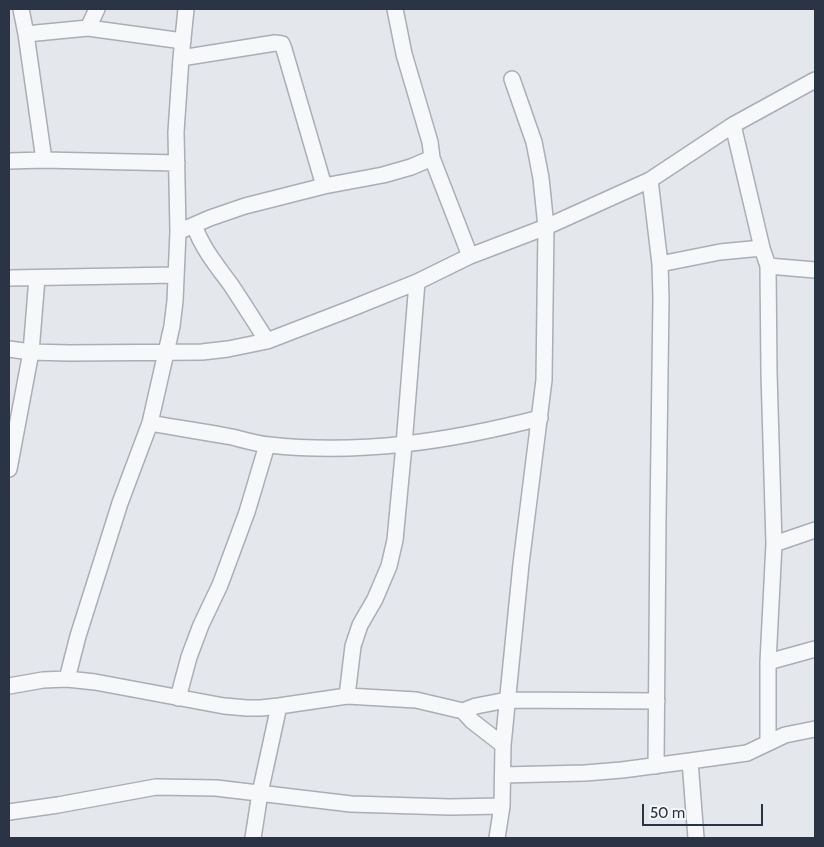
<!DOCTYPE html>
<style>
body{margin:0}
#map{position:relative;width:824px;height:847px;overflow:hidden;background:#e4e7ec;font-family:Cabin,sans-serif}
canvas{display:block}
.frame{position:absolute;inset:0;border:10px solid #2b3445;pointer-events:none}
.scale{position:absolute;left:642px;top:804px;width:121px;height:22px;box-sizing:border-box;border:2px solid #2b3445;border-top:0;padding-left:6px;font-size:15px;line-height:18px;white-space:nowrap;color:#2b3445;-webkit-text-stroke:4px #f4f6f9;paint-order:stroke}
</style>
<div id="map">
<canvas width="824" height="847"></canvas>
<div class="frame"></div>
<div class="scale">50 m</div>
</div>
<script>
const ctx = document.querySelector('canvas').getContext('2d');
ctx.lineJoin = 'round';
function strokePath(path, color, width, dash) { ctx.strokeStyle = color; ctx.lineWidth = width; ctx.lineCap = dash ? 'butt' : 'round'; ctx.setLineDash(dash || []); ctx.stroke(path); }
const street = new Path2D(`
 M21 9 26 34 44 160
 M395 9 404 54 430 142 432 158 470 256
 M88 28 97 9
 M26 34 88 28 183 41
 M181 58 275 43 282 44 284 49 324 186
 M733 125 762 248 768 266 769 373 774 544 768 662V742
 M9 161 44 160 177 163
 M650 180 660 264 661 298 658 518 656 766
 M194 225C202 248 217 266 231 285 243 303 255 322 267 341
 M178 232 210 218 245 206 324 186 383 175 411 167 432 158
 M660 264 720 252 762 248
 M768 266 815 270
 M9 278 176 275
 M9 349 31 352 69 353 202 352 228 349 267 341 350 309 417 282 470 256 546 227 650 180 733 125 815 80
 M150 423C177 428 205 432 232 437 244 440 257 444 269 445 361 455 451 441 540 418
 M9 469 31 352 37 278
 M774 544 815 530
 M768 662 815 649
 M67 679 78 636 120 503 150 423 172 326 175 301 178 232 176 132 181 58 186 9
 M9 686 43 680 67 679 95 682 224 706 247 708H261L279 706 347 696 416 700 463 711 472 721 503 745
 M347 696 353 646 360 625 375 599 389 566 395 540 404 445 417 282
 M178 698 189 657 201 625 220 585 247 512 267 445
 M463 711 476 706 507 700 657 701
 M690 761 696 838
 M503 775 585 773 622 770 690 761 747 753 785 735 815 729
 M9 812 58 805 156 787 216 788 351 804 450 807 502 806
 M253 838 260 793 279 706
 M497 838 502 806 503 745 521 564 544 380 546 227 541 178 534 142 512 79`);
strokePath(street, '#a9aeb7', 18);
strokePath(street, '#f7f8fa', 15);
</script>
